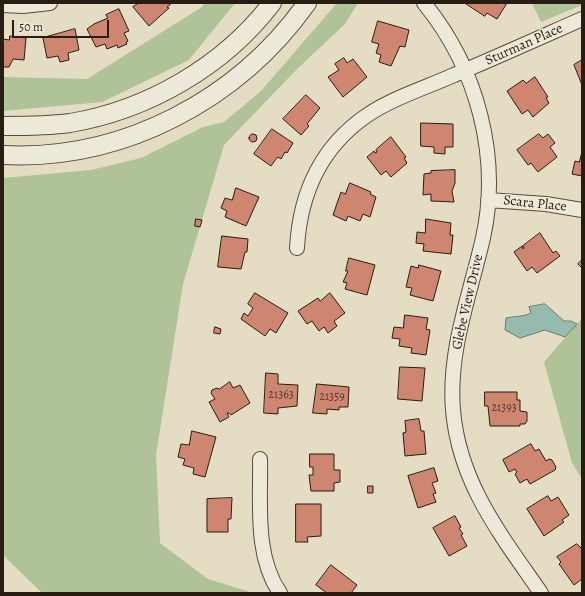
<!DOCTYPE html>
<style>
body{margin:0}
#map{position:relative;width:585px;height:596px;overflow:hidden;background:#e4ddc3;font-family:Alegreya,serif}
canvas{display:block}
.frame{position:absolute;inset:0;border:4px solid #281d12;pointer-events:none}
.scale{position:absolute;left:12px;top:20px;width:97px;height:18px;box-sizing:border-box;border:2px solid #281d12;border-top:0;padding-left:5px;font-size:12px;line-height:14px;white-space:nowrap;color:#281d12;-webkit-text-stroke:3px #ede9d8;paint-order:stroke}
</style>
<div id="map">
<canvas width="585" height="596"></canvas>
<div class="frame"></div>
<div class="scale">50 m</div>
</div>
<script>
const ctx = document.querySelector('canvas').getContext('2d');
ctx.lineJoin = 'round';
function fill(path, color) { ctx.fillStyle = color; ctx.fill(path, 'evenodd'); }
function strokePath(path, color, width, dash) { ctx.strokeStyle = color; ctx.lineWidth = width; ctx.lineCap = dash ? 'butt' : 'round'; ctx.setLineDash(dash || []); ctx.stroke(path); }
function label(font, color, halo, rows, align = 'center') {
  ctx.font = font + ' Alegreya,serif'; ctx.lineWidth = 3; ctx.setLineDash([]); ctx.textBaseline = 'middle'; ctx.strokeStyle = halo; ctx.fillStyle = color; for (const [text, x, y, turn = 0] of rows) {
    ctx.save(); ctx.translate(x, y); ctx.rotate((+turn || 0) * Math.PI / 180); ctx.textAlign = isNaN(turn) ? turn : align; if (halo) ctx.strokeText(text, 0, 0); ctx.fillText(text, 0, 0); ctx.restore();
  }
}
fill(new Path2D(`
 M205 3H235L189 60 102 102 3 111V77L87 79 202 7Z
 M337 3H358L345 24 296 70 224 145 183 284 156 455 160 543 208 579 247 591 249 593H42L3 555V178L91 170 141 158 203 127 224 122 261 91Z
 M532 3H582V5L541 22Z
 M582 318V479L572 463 544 362Z`), '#afc298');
const water = new Path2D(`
 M545 304 564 321H571L577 324 565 337 545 330 520 338 505 330 506 318C515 316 523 317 531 313L529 307Z`);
fill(water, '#96bcb0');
strokePath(water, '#6a7c71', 1);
const building = new Path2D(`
 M139 3H172L167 7 169 8 149 26 133 7Z
 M465 3H507L497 19 487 13 485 16Z
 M119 9 129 31 124 33 128 41 126 42 127 44 118 48 117 45 107 49 105 44 96 47 87 29 94 24 108 18 106 15Z
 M378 21 409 30 405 47 400 46 391 66 379 62 381 55 376 53 379 44 372 42Z
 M75 29 79 50 68 53 69 60 60 62 58 56 47 58 43 38Z
 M10 36 26 38 24 60 13 59 9 67H3V39L9 40Z
 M344 58 347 63 353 59 367 77 343 97 328 77 339 70 335 64Z
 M582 60V85L574 65Z
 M535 77 548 97 546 98 549 103 533 117 528 110 522 114 507 91 523 80 526 83Z
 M306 95 320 108 307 124 309 126 301 135 283 119Z
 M421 123 453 124V147H445V154L434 153V147L421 146Z
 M272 129 293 143 287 153 285 152 281 159 278 157 276 159 271 166 254 154Z
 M539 134 543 138 548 134 555 143 550 147 557 157 538 172 531 163 528 165 517 150Z
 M249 138a4 4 0 1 1 8 0a4 4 0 1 1-8 0Z
 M391 137 406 157 404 158 407 163 391 177 386 171 381 175 367 157 374 151 375 153 377 152 376 150Z
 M582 152V176L572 174 575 161 579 162Z
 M455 170V183L452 191 454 202 431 201V194L423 195 424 174 431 173V171Z
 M350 183 371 192 370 194 376 197 370 217 363 214 360 221 348 216 346 221 333 215 341 192 345 194Z
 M236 188 259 197 246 226 225 217 227 211 221 208 225 198 232 200Z
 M196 219 202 220 200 227 195 226Z
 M426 219 451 223 450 235H453L451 254 423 251 424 244 416 243 417 232 425 233Z
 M540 233 553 253 556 251 560 256 537 273 532 267 527 271 514 252 522 246 523 249 524 248 523 246Z
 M222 236 248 239 247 252H245L241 269 218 267Z
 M349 258 375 265 367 295 345 289 347 283 343 282 348 271H346Z
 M582 260V268L578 264Z
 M419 265 441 271 433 301 410 295 412 288 406 287 411 266 418 268Z
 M255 293 288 313 276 333 270 329 265 336 241 319 244 313 248 316 253 308 248 304Z
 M330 293 345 313 334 321 337 326 328 333 324 327 319 331 312 321 307 324 298 311 318 298 320 301Z
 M405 315 428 318 426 329 430 330 426 355 411 353 412 348 399 346 400 339 392 338 394 327 403 328Z
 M215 327 221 329 220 334 214 333Z
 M400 367 425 368 422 401 398 399Z
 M266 373 278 374V384L298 385 297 406 278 408V414L264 413Z
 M230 382 233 388 240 385 250 403 231 415 229 413H227L229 417 220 422 209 402 215 399 211 393 212 390 217 388 219 389Z
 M317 384 349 387 348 407H339V410L327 409V414L313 413Z
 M485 392H517V400H520V411L527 412V421L525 424H520V426H490L488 406H485Z
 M419 419 421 431H424L426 454 405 456 403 433 406 432 405 421Z
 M192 431 216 437 205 477 193 474 194 468 183 465 185 459 178 457 181 444 189 445Z
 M531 444 535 451 539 449 546 461 549 459 552 460 556 467 555 470 530 484 527 479 520 483 515 474 517 472 515 469 509 472 503 460Z
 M310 454H334V470H340V482L334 483V491H311L309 475H313V467H310Z
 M434 468 438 481 432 483 436 493 433 494 436 502 418 508 408 476Z
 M368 486H373V493H368Z
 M548 496 551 501 558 497 569 515 562 520 564 522 544 536 527 509Z
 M232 498 231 519H228V532H207V499Z
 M296 504H321V536L307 537 308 542H296Z
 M455 516 461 527 459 528 463 534 461 535 467 546 449 556 433 528Z
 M577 544 582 549V579L574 585 559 564 561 562 557 557Z
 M331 565 357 585 351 593H327L316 585Z`);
fill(building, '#ce8670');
strokePath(building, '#281d12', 1);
const minor = new Path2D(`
 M424 3C477 68 501 156 483 238 470 295 448 351 453 410 459 483 501 535 541 593
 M3 5 23 6 50 3
 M488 200 546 204 582 210
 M297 248C300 194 320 148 366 116 392 98 425 88 454 75 497 57 539 38 582 19
 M260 459C261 503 254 555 280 593`);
const tertiary = new Path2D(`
 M3 126C25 126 48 126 70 123 148 110 224 66 272 3
 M3 155C123 161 238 100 307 3`);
strokePath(minor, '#574d3e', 16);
strokePath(tertiary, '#574d3e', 20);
strokePath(minor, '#ede9d8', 14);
strokePath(tertiary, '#ede9d8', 18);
label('12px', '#52372a', null, [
 ["21363",281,395],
 ["21359",332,397],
 ["21393",504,408]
]);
label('14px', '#281d12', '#ede9d8', [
 ["Sturman Place",524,45,-24],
 ["Scara Place",535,204,6],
 ["Glebe View Drive",468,302,-77]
]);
</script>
